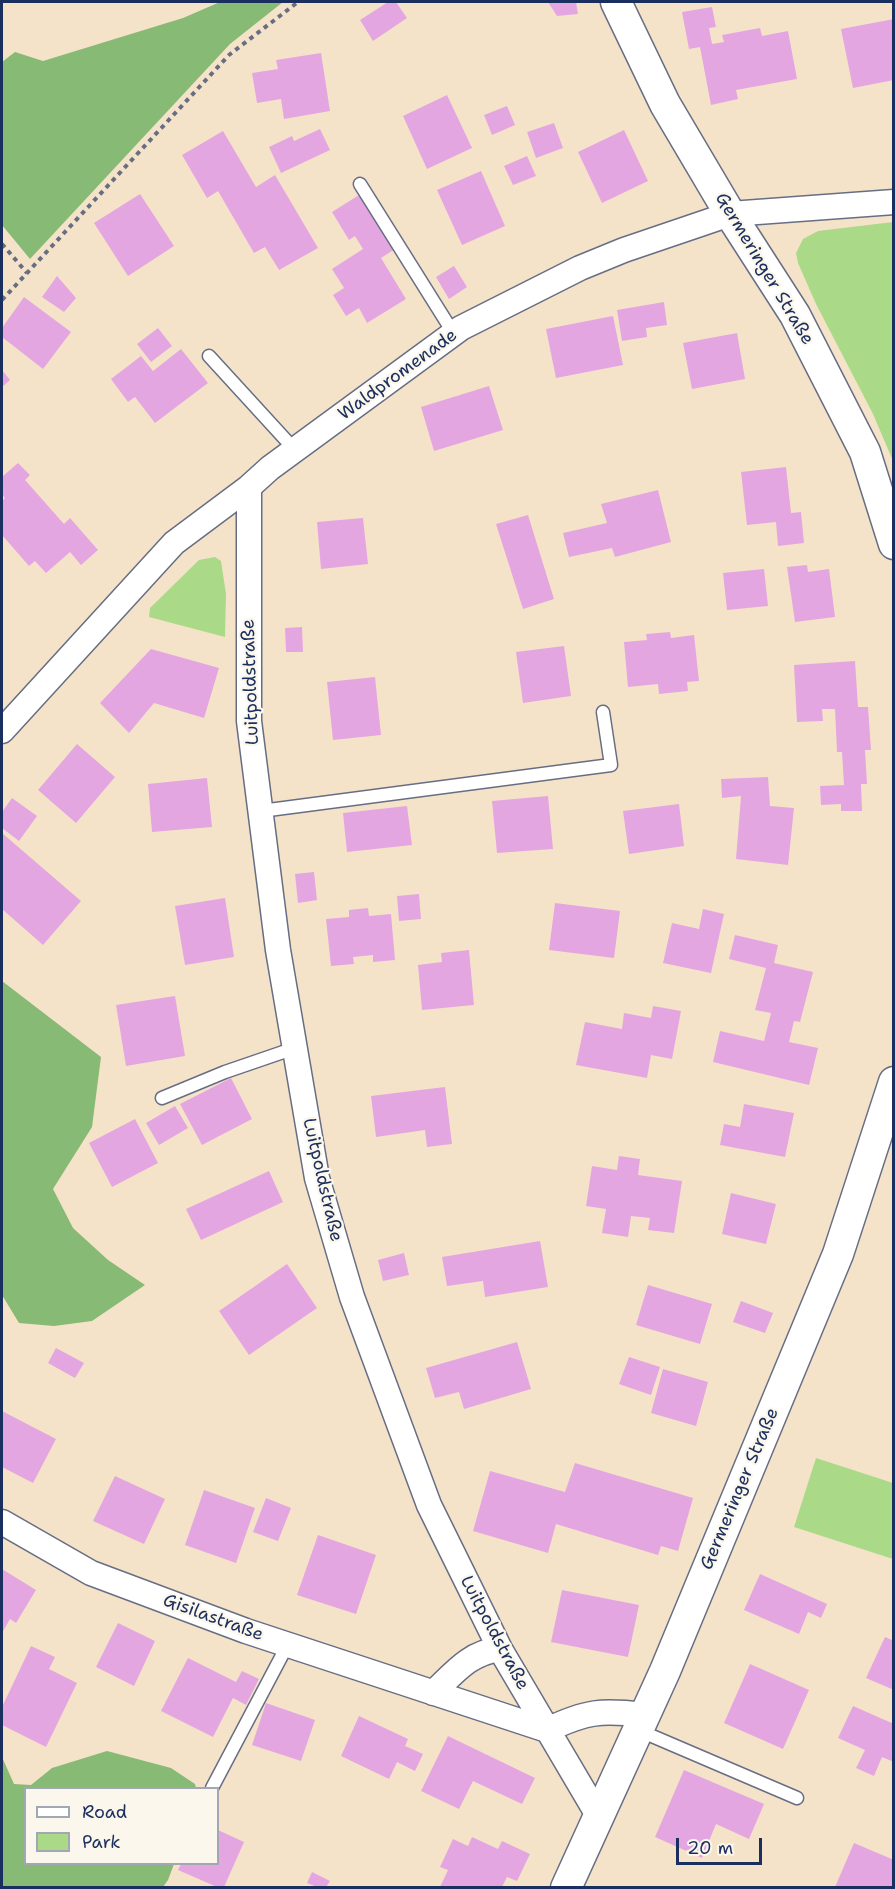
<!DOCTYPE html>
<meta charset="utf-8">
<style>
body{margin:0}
#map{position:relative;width:895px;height:1889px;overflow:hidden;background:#f5e3c9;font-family:"Shantell Sans",sans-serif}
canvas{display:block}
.frame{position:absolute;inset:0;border:3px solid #1b2f5e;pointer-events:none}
.legend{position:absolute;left:24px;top:1787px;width:195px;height:78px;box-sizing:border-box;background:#fbf7ec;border:2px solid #a1a7b3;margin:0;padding:8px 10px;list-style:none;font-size:18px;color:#1b2f5e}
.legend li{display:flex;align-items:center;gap:12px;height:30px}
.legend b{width:30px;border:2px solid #a1a7b3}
.scale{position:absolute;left:676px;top:1838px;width:86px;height:27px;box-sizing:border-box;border:3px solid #1b2f5e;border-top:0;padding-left:8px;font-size:18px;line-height:21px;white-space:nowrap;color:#1b2f5e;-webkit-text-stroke:4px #fbf7ec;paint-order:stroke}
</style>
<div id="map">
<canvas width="895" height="1889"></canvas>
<div class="frame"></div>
<ul class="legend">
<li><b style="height:8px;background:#fff"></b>Road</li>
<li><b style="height:16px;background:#aada87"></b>Park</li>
</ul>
<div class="scale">20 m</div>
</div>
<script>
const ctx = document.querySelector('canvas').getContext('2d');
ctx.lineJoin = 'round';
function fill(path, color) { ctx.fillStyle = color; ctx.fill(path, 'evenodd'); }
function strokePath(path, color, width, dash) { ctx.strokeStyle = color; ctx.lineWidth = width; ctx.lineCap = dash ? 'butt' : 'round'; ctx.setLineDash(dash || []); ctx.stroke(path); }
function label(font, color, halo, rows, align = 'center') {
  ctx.font = font + ' "Shantell Sans",sans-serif'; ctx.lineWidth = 4.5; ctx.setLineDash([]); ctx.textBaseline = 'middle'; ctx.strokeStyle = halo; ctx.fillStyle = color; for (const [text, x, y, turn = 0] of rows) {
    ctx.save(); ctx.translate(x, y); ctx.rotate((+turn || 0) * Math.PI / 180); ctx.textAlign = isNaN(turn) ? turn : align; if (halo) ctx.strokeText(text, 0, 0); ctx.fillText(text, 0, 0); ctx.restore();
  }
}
fill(new Path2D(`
 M893 222H894L893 461 873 414 816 304 798 263 796 253 803 239 818 231Z
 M215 557 221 561 226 594 225 637 149 617 150 608 199 560Z
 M816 1458 893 1483V1559L794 1527Z`), '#aada87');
fill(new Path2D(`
 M220 2H283L230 44 30 259 2 225V62L15 52 43 61 183 18Z
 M2 981 101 1057 92 1127 53 1189 73 1228 108 1260 145 1285 92 1321 54 1326 19 1323 2 1295Z
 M107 1751 171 1768 195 1784 196 1788H26V1864H174L168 1880 163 1887H2V1757L14 1784 31 1785 52 1768Z`), '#87ba74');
fill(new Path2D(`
 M388 2H396L407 18 373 41 360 20Z
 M548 2H576L578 14 557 16Z
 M712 7 716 27 709 28 712 44 724 42 722 35 760 28 762 36 788 31 797 79 736 90 738 99 711 105 700 47 689 49 682 12Z
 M894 19V80L853 88 841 29Z
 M321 53 330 111 284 119 281 99 257 103 252 73 278 69 276 60Z
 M447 95 472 148 427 169 403 116Z
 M507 106 515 125 492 135 484 115Z
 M554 123 563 148 536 158 527 132Z
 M320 129 330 150 281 173 269 147 292 136 294 141Z
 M624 130 648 181 602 203 578 152Z
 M223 131 256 187 275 175 318 248 279 270 265 247 254 253 218 191 207 198 182 155Z
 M527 156 536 176 513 185 504 166Z
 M481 171 505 226 462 245 437 190Z
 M140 194 174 246 128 276 94 223Z
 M359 195 395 249 381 258 406 299 367 323 359 308 346 316 333 295 344 288 332 269 363 249 355 236 349 240 332 212Z
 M454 266 467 287 449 299 436 277Z
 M57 276 76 298 64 312 42 297Z
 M24 297 71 332 43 369 2 337V328Z
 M664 302 667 325 646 328 647 337 622 341 617 310Z
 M613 316 623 365 556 378 546 329Z
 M158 328 172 346 151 362 137 344Z
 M737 333 745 379 692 389 683 343Z
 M181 349 208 383 155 423 135 397 128 402 111 379 141 356 153 371Z
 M2 370 10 380 2 387Z
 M489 386 503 430 434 451 421 407Z
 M18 463 30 475 25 480 64 524 70 518 98 550 81 565 70 552 46 573 35 561 29 566 2 535V501L5 498 2 494V477Z
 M786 467 791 513 801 512 804 543 778 546 776 522 747 525 741 472Z
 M658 490 671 542 615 557 612 548 569 557 563 533 607 523 601 504Z
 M528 515 554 599 523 609 496 524Z
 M363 518 368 564 321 569 317 522Z
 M807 565 808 572 829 569 835 617 795 622 787 567Z
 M764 569 768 606 727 610 723 573Z
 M302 627 303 652H286L285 628Z
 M670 632 671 638 694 635 699 681 687 682 688 691 659 694 658 684 628 687 624 642 647 640 646 634Z
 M564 646 571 696 523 703 516 652Z
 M151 649 219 668 204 718 154 703 129 733 100 703Z
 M855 661 858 707H868L871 750H865L867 784H861L862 811H841V804L821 805 820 786 844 785 842 752H837L835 709H822L823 721 797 722 794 665Z
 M375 677 381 735 333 740 327 682Z
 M77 744 115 777 76 823 38 790Z
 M768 777 770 806 794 808 788 865 736 859 741 796 722 798 721 779Z
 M207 778 212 827 152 832 148 784Z
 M548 796 553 849 497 853 492 801Z
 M12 798 37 816 19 841 2 828V812Z
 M679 804 684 846 629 854 623 811Z
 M407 806 412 845 347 852 343 813Z
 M2 833 81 901 43 945 2 909Z
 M314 872 317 900 298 903 295 874Z
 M419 894 421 919 399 921 397 896Z
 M225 898 234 957 185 965 175 906Z
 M555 903 620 911 614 958 549 950Z
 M368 908 369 916 391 914 395 960 373 962V955L353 957 354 964 331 966 326 919 349 917V910Z
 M703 909 724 914 711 973 663 963 672 923 699 929Z
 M735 935 778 945 774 963 813 972 800 1022 794 1021 789 1042 818 1048 809 1085 713 1062 720 1031 764 1041 771 1013 755 1010 766 968 729 959Z
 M469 950 474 1005 422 1010 418 965 442 962 441 953Z
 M175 996 185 1056 126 1066 116 1005Z
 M653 1006 681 1011 672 1059 651 1055 647 1078 576 1065 585 1022 622 1029 624 1013 651 1018Z
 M231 1078 252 1119 202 1145 180 1104Z
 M445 1087 452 1144 427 1147 425 1130 376 1137 371 1096Z
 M744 1104 794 1113 785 1157 720 1145 724 1124 740 1127Z
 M175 1106 188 1128 159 1145 146 1123Z
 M135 1119 158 1163 112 1187 89 1143Z
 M619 1156 640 1159 638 1175 682 1181 674 1233 648 1230 650 1218 631 1216 628 1237 602 1233 606 1209 586 1206 592 1166 617 1170Z
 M269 1171 283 1202 201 1240 186 1209Z
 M731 1193 776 1204 766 1244 722 1234Z
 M540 1241 548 1287 485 1297 483 1281 447 1286 442 1257Z
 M404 1253 409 1275 383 1281 378 1260Z
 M287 1264 317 1308 249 1355 219 1311Z
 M648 1285 712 1304 700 1344 636 1325Z
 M741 1301 773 1313 765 1333 733 1322Z
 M517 1342 531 1389 464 1409 459 1392 435 1398 426 1368Z
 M56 1348 84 1363 75 1378 48 1363Z
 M629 1357 660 1367 651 1395 619 1384Z
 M663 1369 708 1382 696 1426 651 1413Z
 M2 1411 56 1439 33 1483 2 1467Z
 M575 1463 693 1498 678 1551 661 1546 658 1555 556 1524 548 1553 473 1531 490 1471 565 1492Z
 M115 1476 165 1499 144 1544 93 1521Z
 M204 1490 255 1508 236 1563 185 1545Z
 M266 1498 291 1508 278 1541 253 1532Z
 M318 1535 376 1555 356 1614 297 1595Z
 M2 1569 36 1590 16 1623 10 1619 2 1633Z
 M760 1574 827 1604 821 1618 808 1612 799 1634 744 1610Z
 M562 1590 639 1605 628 1657 551 1642Z
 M118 1623 155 1641 134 1686 96 1667Z
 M885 1637 894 1641V1690L866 1678Z
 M31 1646 55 1657 49 1669 77 1683 46 1747 2 1725V1707Z
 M188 1658 236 1682 242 1671 259 1679 246 1705 233 1698 213 1737 161 1711Z
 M750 1664 809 1690 783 1749 724 1723Z
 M266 1703 315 1720 301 1761 252 1745Z
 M853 1706 894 1724V1762L882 1757 874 1776 856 1768 865 1750 838 1738Z
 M359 1716 408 1739 405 1746 423 1754 415 1771 397 1762 389 1779 341 1756Z
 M448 1736 535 1778 522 1804 473 1781 459 1809 421 1791Z
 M684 1770 764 1804 749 1839 716 1824 702 1858 655 1837Z
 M218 1830 244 1842 224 1887H217L178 1870 181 1864H218Z
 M472 1837 498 1849 502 1841 530 1854 517 1881 507 1877 502 1887H440L448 1870 440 1867 453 1839 468 1846Z
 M854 1843 894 1860V1887H835Z
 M312 1872 330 1881 326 1887H317L307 1883Z`), '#e4a6e1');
const service = new Path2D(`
 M360 184 454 334
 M209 356 295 450
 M261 811 611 765 603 712
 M162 1098 225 1072 295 1048
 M638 1730 797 1798
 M212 1788 288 1644`);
const minor = new Path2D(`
 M249 487V721L278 950 317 1178 352 1297 429 1505 500 1649 599 1817
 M2 731 174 543 249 487 270 468 461 328 580 268 624 250 730 214 894 202
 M2 1522 91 1573 246 1631 547 1730C587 1711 601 1710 645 1715
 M433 1693C455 1672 469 1653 500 1649`);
const tertiary = new Path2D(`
 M616 2 665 104 730 214 795 315 865 452 894 544
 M566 1888 665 1671 838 1254 894 1082`);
strokePath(service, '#676e83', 15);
strokePath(minor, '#676e83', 27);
strokePath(tertiary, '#676e83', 33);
strokePath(new Path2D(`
 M2 244 27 273
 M2 300 229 55 298 2`), '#676e83', 4, [4.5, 4.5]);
strokePath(service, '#fff', 12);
strokePath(minor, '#fff', 24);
strokePath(tertiary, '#fff', 30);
label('18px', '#1b2f5e', '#fbf7ec', [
 ["Germeringer Straße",764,269,59],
 ["Waldpromenade",398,375,-36],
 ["Luitpoldstraße",251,682,-92],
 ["Luitpoldstraße",322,1180,77],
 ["Germeringer Straße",740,1489,-67],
 ["Gisilastraße",213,1618,20],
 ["Luitpoldstraße",494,1633,62]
]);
</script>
